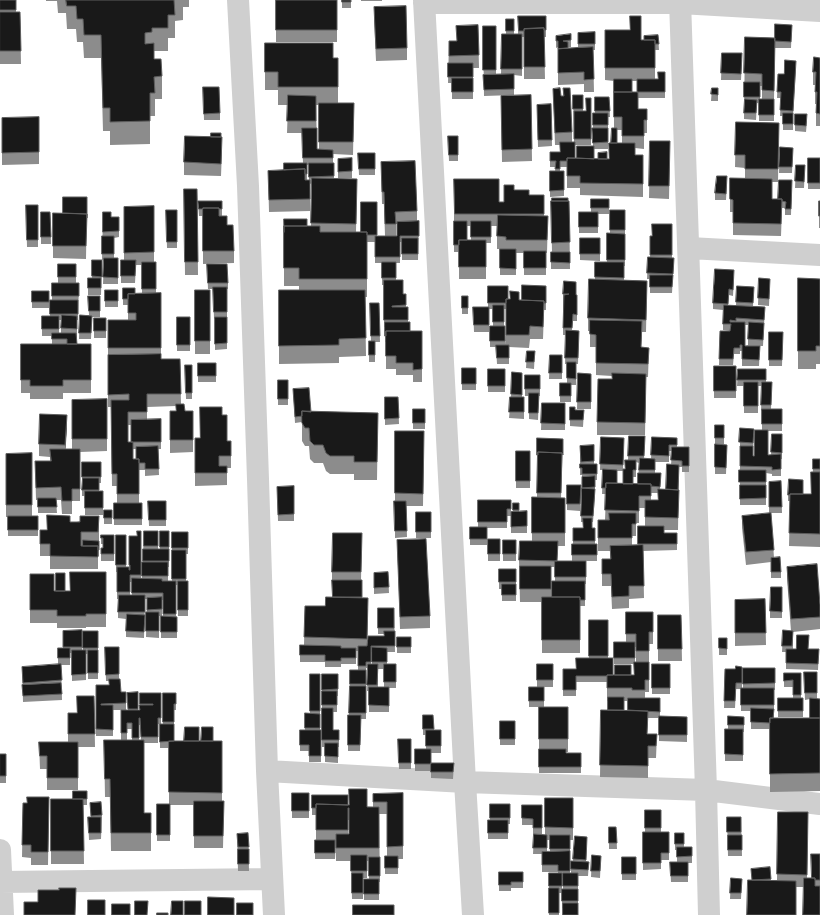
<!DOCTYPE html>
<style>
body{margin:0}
canvas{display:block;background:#fff}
</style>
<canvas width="820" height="915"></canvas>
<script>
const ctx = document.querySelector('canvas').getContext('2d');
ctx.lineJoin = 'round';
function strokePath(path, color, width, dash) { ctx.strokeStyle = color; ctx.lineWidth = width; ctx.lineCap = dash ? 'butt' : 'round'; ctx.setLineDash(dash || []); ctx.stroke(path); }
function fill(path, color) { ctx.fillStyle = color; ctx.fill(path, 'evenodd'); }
strokePath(new Path2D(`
 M238 0 248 186 258 479 267 771 274 915
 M424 0 465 782 473 915
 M680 0 706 790 709 915
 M424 3H680L820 11
 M689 248 820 255
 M267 771 465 782 706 790 820 804
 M0 850 3 915
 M0 882 272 879`), '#cfcfcf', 22);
fill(new Path2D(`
 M0 0H16V12H20L21 64H0Z
 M46 0H189V7H183V20L175 21V38H168V51H154V59L162 76V99H155V116H150V144L110 145V131H103L101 58H84L83 42H77L76 29H67L66 13H58L57 1H46Z
 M276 0H337V42H276Z
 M342 0H351V8H342Z
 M361 0H382V1H361Z
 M518 16H546V37H544L545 79H524V37H522V76L514 75V95L484 96 483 26H496V74H501L502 34H506V19H514V34H518Z
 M374 19 407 48V60L376 61Z
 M478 25 479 68H473V99H452V83H448L449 41H456Z
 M792 25 791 48H775L774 99V121H759V103H757L756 120 744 119 745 37 775 38ZM760 86H762V99H760Z
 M605 30 641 40H644L658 35 659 50H655V79H658L665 72V98H638V109H647V133H644V149L635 148V155H643V197L580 195V188H567V167H560V171H564V196L550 197V171H555L556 167H550V152H560V145H555L553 89 561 96H563V88L572 132V142H574L573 95H583V111H586L591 98V145H575V158H577L593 146V113H595V97H609L610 117H608V149H594V159H609L614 128V81L605 80ZM632 81H637V92H632ZM617 130H622V143H617Z
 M595 32V50H593L594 92H584V84L558 85V47L556 48V36L571 40V47H568V48H578V33Z
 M265 43 333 58H338V103H354L353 155 333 154V163H334V179H357L356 232H361L377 202V236H385L384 204H382L381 162 417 211V221H419L418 260H402V242H400V263H396V280L403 294H406V307H408V322L410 331H422V382H413V375H396V369H386V342H385V327H384V285H382V263H375V242H367V297H365L366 356 339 357V363L279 364V290H299V286H284V219L307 226H311L312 183 310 184V211L269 212 268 171 284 170 303 163 302 133H287L288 105H278V90H265ZM316 105H319V149H317ZM307 165H309V180H307ZM396 224H397V236H396Z
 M722 53 742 60 741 80H721Z
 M820 58V126H816V104H815V85H813V72Z
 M796 67 793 117V130H783V116H780L781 98H777L778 74H784Z
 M203 87 220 113V120H204Z
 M712 88H718V101H711Z
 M531 95 532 161 502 162 501 96Z
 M551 104 552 146 538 147 537 105Z
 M795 114 807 121 806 132 795 131Z
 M39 117V164L2 165V118Z
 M736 122 779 123 778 182H772V199H778L792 180 791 215H785V208H782L781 236 733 235V212H730V178H745V168L735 167Z
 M448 136H458V161H449Z
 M650 141H670L669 199 649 198Z
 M780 147 793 148 792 173H779Z
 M222 150 221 176 184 175V162Z
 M358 153H375V175H359Z
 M352 158V178H338V159Z
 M808 158H820V189H808Z
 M796 165H805L804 188H795Z
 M454 179 499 202H504L514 190 529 195H544V216H548L547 253H546V275H524V253H516V275H500V249H497V226H491V243H486V279H459V252H454ZM467 226H471V240H467Z
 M727 182 726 200H715V193Z
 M184 189H197L198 275H185Z
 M87 197 86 259 53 258V213H63Z
 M591 199H609V214H598V233H579V212H591Z
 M198 201H222V216H219L227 225 234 251V263L203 264V216H199Z
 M551 201H569L570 269H551V252H552Z
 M819 201H820V228H819Z
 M26 205H38V247H27Z
 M154 206V262H156V293H161V359H180L181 404 185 411H193V452L170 453V411H176V406L147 407V420L161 442V449H158L159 475 145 476V470H139V503H142V525H114V503H117V486H112L111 407H108V320H128V305H123V288L135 294 142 293V265H136L135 283H121V260H124V207ZM128 425H131V442H128ZM133 449H136V459H133Z
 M166 210H177V248H167Z
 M610 210H625V266H624V280L647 281 646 332H642L641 347 649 348 648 377H646L645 435H597V422L612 379V376L596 375V347H590V331H588V318L595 280V262H607V233H610Z
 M41 212H50L51 244H41Z
 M103 212 111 217H119V237L114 238V258H118V284H103L104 260H102L101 295H88V278H92V260H102Z
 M672 224V258H674L672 293H650V279H647L648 257H650L652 236Z
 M600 238V261L580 260V254Z
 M58 264H76V283H58Z
 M207 264 228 283V289H227V349L215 350V319H214L213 289H208Z
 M734 276 733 296 729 295 728 305H736L737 286 754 287 753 306 765 307 763 346H760L759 366H742V351H740V354H734L733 365H719L720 331H730L723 330V310L713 309V303ZM745 325H748V345L745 346Z
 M759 278 770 279 769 306 758 305Z
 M798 278 820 279V364H816V369H798Z
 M52 283H79L78 320H77V344H91V393H63V399H30V393H21V344H52V336H42V316H50V300H52ZM59 320H61V333H59Z
 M488 286 508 299 522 300 546 286V310H544L543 339H530L529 348 509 347V364H497L496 347H490V326H493V309H489V332H474L473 307H488ZM504 309H506V345L505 326H504Z
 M105 290H118V307H105Z
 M195 290H210V354H195Z
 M32 291H49V308H32Z
 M563 294 577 295V321H573L572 330 579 331 578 364H576V385H571V402H560V383H567V364H565L566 335H563Z
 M88 296H100V317H92L91 339H79L80 315H89Z
 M462 296H468V314H462Z
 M370 303H379L380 342H375V362H369V341H371Z
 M177 317H190V351H177Z
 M94 318H106V338H94Z
 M769 332H783L782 366H769Z
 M527 351H535L534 369 526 368Z
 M550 355H562V379H549Z
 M198 363H216V382H198Z
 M185 365H192V399H186Z
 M714 366H736V398H714Z
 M462 368H476V390H462Z
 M488 369H505V392H488Z
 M738 369H766V382H772L771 409H782V431H768V455H771L772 434H782V459H781V476H772V474L766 473V505H740V428L754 429 753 456H754L762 430V411H761L762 386H758V413H744V386H737Z
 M512 372 522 373V397H524V419L509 418 511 397Z
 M578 373 591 374V409H577Z
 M525 375H540V396H539L538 420 529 419V396H525Z
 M278 380H288V405H278Z
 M293 389 311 412 378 413 377 480H354V474H330L326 471 323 463H314L310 459 309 446H305L302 441V422L295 423Z
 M385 397H398L399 424 385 425Z
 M107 399V451L80 452V501H72V514H62L61 500H56L57 513H38V500H36L35 461H50V457L39 456V444L67 428 65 449H72V400Z
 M542 403H565V430H541Z
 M570 407 575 410H584L583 427 570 426Z
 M413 409H425V429H413Z
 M222 415 227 441H231V468H227V485L195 486V438H200Z
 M715 425H724V444H715Z
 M395 431H424L423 506H406L407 537 395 538Z
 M629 436H645L644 459H651L652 437 677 438V447H689V472H682V467H679L678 530H664V533H677V550L643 551 644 598 629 599V608L612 609 611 586H602V559H610V551H598V520H605L606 494H602L603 470H600L601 437 624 438 623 469H625L628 460ZM669 451H672L671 465 666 489H660L661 473H655V462H669ZM636 462 639 463 638 484H633V477H636ZM617 471H623V484L617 483ZM651 493H658V500H651ZM639 508H645V526L638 545H632V536H636V523H639Z
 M537 438 563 439 561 498H565V546H558L557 561H586V584H585V606H580V653H542V602H520L519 560 532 541V497H537ZM551 567H555V581L552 597H551Z
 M715 444 727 445 726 474H715Z
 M594 445V464H597V480H595V495L593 522H592V528H595V544H597V561H572V544H573V528H583V522H581L582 475H580V446Z
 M516 451H530V488H516Z
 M32 453V516H38V536H8V517H6V454Z
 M820 459V547L789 546 790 501H788V495L811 494 813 469Z
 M82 462H101V483H99V491H103V515H85V496H82Z
 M781 481 782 513H771L774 558 781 572V578H771V562L746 565 742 528V516L769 513V482Z
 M567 485H581L580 511 567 510Z
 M294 486V521H278L277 487Z
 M478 500H511V512H513V503H519V512L527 526V533H511V516H507V528H487V545H470V527H478Z
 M148 501H166V526H149Z
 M104 510H112V524H104Z
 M416 512H431V538H416Z
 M99 516V556H98V569H50V556H40V530H47Z
 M141 531V578H142L144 531H158V549H160V531H169V567H168V581H172V532H188V554H186V581H188V616H178V585H176V616L177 617V638H161V616H163V600H162V616H159V638L146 637 147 599H145L144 638 126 637V619L118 618V599H117V572H116V535H126V567H129V536H137ZM130 582H132V595H130Z
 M362 533 361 580H362V598L368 610 367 646 384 636V634H378V608H394L395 652H387V664H396V688H389V712H369V691H367L368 668H366V719H361L360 751H348V715H349L350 670H358V651H356V664H341V667H325V662H300V645H304L305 606H325L332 597V572ZM371 652H372V664H371ZM378 669H384V687H378Z
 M101 535H114V561H101V548H103V544H101Z
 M488 539H500V561H488Z
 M397 540 430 616V628L400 629Z
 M503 540H516V561H503Z
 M787 567 820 605V629L793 632V649H819L818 670 786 669V652H782L783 630 791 631 787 579Z
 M499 569H516V601H502V589H499Z
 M106 572V627H86V628H57V623H30V574L54 591H70Z
 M388 572 389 593 374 594V573Z
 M782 587V618H770V611Z
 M765 599 766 645 735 646V600Z
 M626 612H653V644H649V692H645V698H660V716L687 717V742L659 741V718H648L647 734H657L656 758H648V778L600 777 601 710H608V701H607V682H576V696H563V669H576L589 658V620H608V658L613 675H634V664H614V642H626ZM635 647H636V662H635ZM624 701H628V710H624Z
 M658 615H681L682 661H658Z
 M82 630V650H83V631H98V679H88V654H86V680L72 681V653H70V665H61L62 700 23 702 22 667 58 665V648H63V631Z
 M397 637H411V653H397Z
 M719 638H727V655H719Z
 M105 647H119V679L121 692H126V710H113V736H96V685H109V681H106Z
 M537 664H553V687H537Z
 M652 664H670V694H652Z
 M742 667V688H743V668H775V690H774V718H810V699L805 700 804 672H817V699H820V791L770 792V729H751V711H741V689H736L735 708H724L725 669H735Z
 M784 673H801V698H803V717H778V698H793V687H784Z
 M310 674H320V730H321V762H309V751H300V730H305V713H310Z
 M322 674H338V696H337V712H333V730H339V747H338V763L325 762V747H322Z
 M529 687H544V707H568V752H566V753H581V773H539V707H529Z
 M138 692V710H140V693H161V724H163V693H176V710H174V741H222V801H224L223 848H194V805H170V841H157V804H169V748H160V724H158V743H144V813H151V851H111L110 797H105L104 740H132V729H127V740H121V710H128L127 693ZM139 725H140L141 740H139Z
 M94 696 95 747H78V790H47V769H40L39 742H68V713H77Z
 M423 715H433L434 730H441V753H431V771H415V749H426V735H423Z
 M728 716 744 717V732H743V761H725V729H728Z
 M500 721H515V745H500Z
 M398 739H411V769H399Z
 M0 754H6V783H0Z
 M431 763H454L453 779 431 778Z
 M87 791V805H83L84 864H51V799H73Z
 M292 793H309V818H292Z
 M403 793V859H398V874H385V856H387V814H379L380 882H379V900H364V879H369V861H367V878H363V899H352L351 861H336V842L335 859H315V840H316V815H312V795L348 805 373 807V794ZM348 820H349V834H348Z
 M49 797 48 865H31V858L22 857 23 803H27Z
 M545 798H573V840H570V873H571V861H573L575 836 587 837 586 861 589 862 588 876H578V915L562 908V893H559V915H549V873H558V872H542V854H533L534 834 545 835ZM547 840H550V852H547ZM562 878H563V889H562Z
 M90 803 102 815 101 839 89 840 88 817H91Z
 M490 804H510V824H508V839H488V820H490Z
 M522 805H542V834H533V825H522Z
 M645 810H661V832H669V860H661V869L643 870V832H645Z
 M778 812H808L807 878H812L820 854V915L804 887H796L752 880 751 869 770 867 771 880H777Z
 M727 817H741L742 856H728Z
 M609 827H616L617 849H609Z
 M248 833 249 871H238L237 834Z
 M675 833H684V847H692V863H688V882H671L670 862H677V850H675Z
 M592 855 601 856 600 878 591 877Z
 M622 857H636V880H622Z
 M499 872H523V888H511V891H499Z
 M731 878 742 879 741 899H730Z`), '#8c8c8c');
fill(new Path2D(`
 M67 415V428L65 458V445Z`), '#5e5e5e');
const building = new Path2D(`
 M0 0H16V10H0Z
 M66 0H174L175 15H168V28H152V32L145 33V44L154 43V59H161L162 76 154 77 155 93H150V121L110 122V108H103L101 35H84L83 19H77L76 6H67Z
 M276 0H337V30H276Z
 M342 0H351V2H342Z
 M406 6 407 48 376 49 374 7Z
 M0 12H20L21 51H0Z
 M518 16H546V30H544V28L524 29V31H519Z
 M630 16H641V40H655V68H605V30H630Z
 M506 19H514V31H506Z
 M775 24 792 25 791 42 775 41Z
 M478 25 479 55 449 56V41H457L456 26Z
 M483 26H496V70H483Z
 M544 28 545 67H524V29Z
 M595 32V44H578V33Z
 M502 34H522V69H501Z
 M571 34V40L563 41 568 42V48L558 49V41H556V36Z
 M658 35 659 44H655V40H644V36Z
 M745 37 775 38 774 91 762 90V74L744 73Z
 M265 43H333V58H338V87H278V72H265Z
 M593 47 594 79 584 80V72L558 73V49Z
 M722 53H742L741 74 721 73Z
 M814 57 820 58V114L816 113 817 92H815L816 72H813Z
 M785 60 796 61 793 111 780 110 781 92H777L778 74H784Z
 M448 63H473V77H448Z
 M658 72H665V92H637V79H658Z
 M514 74V89L484 90 483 75Z
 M452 78H473V92H452Z
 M614 79H632V92H614Z
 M744 82H760V97H744Z
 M203 87H219L220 113 204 114Z
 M560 88 561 96H564L563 88H570L572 132 555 133 553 89Z
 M712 88H718V95L711 94Z
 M614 92H638V109H647V120H644V136H622V117H614Z
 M288 95 316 96V121H287Z
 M531 95 532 149 502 150 501 96Z
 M573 95H583V109H573Z
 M595 97H609L610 111H595Z
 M586 98H591V139H574V111H586Z
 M745 99 757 100 756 113H744Z
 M759 99H774V115H759Z
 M319 103H354L353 142H319Z
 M551 104 552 140H538L537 105Z
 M593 113H608V125H593Z
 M783 113H793V124H783Z
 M795 114H807L806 126 795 125Z
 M39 117V152L2 153V118Z
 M736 122 779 123 778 169H745V155H735Z
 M302 128H317V149L333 150V158H303Z
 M592 128H608V142L593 143Z
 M612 128H617V143H611Z
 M211 133H221V137H211Z
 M185 136 222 137 221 164 184 162Z
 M448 136H458V155H449Z
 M650 141H670L669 186H649Z
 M560 142H575V158H567V161H560V169H555L556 161H550V152H560Z
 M609 143H635V155H643V184L580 183V176H567V158L609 159Z
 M577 146H594V159L577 158Z
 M780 147 793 148 792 167H779Z
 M607 152V159H598V153Z
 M358 153H375V169H359Z
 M352 158V171L338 172V159Z
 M808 158H820V183H808Z
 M415 161 417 211 395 212 396 224H385L384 192H382L381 162Z
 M284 163H307V174H305V169L284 170Z
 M309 163H334V176L309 177Z
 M796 165H805L804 182 795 181Z
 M305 169V180H310V199L269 200 268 171Z
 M550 171H564V190L550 191Z
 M717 176H727L726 194 715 193Z
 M312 178 357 179 356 224 311 223Z
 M730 178 772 179V199H782L781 224 733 223V200L730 199Z
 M454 179H499V202H504V185H514V190H529V195H544V214H455Z
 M779 180H792L791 209H785L786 202 782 201V199H778Z
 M184 189H197L198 262H185Z
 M63 197H87V218V214L63 213Z
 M552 198H568V201H552Z
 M591 199H609V208H591Z
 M198 201H222V209H219V208H203V209H199Z
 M551 201H569L570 242 552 243Z
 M819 201H820V216H819Z
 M361 202H377V235H367V232H361Z
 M26 205H38V240H27Z
 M154 206V252L124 253V207Z
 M203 208H219V216H227V225H233L234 251H203Z
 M166 210H177V242H167Z
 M610 210H625V230H610Z
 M41 212H50L51 237H41Z
 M103 212H111V217H119V231L103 232Z
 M579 212H598V227H579Z
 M53 213 87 214 86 246H53Z
 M498 215 548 216 547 240H506V237L497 236Z
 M284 219H307V226H284V232Z
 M419 221V236H400V257H375V236H397V222Z
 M454 221H467V240H459V245H454Z
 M471 221H491V237H471Z
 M652 224H672V255H650V236H652Z
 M284 226H320V232H367V279H299V268H284Z
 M607 233 625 234V260H607Z
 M102 236H114V254H102Z
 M402 238H418V254H402Z
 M580 238H600V254H580Z
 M459 240H486V267H459Z
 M500 249H516V269L500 268Z
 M524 251H546V268H524Z
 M551 252H570V263L551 262Z
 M648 257 674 258 673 274 647 273Z
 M104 258H118V278L103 277Z
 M92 260H102V277L92 276Z
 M121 260H136L135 276H121Z
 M142 262H156V289H142Z
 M382 262H396V278H382Z
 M595 262H624V278L595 277Z
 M58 264H76V277H58Z
 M207 264H227L228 283H208Z
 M715 269 734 270 733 290 729 289 728 304 713 303Z
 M650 275H673L672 287H650Z
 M88 278H101V288H88Z
 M759 278 770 279 769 299 758 298Z
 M798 278 820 279V346H816V351H798Z
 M589 279 647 281 646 320 588 318Z
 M384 280H403V294H406V305L392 306V307H408V320H384Z
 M564 281 576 282V295H577V315L573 314 572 328H563L564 295 569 294H563Z
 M52 283H79V296H52Z
 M522 285 546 286V303H544V301L522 300Z
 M488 286H508V299H506V303H488Z
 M737 286 754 287 753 303 736 302Z
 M213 287H227V312H214Z
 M123 288H135V294H128V299H123Z
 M105 290H118V301H105Z
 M195 290H210V341H195Z
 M279 290H365L366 338 339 339V345L279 346Z
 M32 291H49V302H32Z
 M510 291 519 292V300L544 301 543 327 530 326 529 335H506V299H510Z
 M161 293V348H108V320H136V313H128V294Z
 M88 296H100V311H89Z
 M462 296H468V308H462Z
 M50 300H78V314H50Z
 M370 303H379L380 336H371Z
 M493 305H504V322H493Z
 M724 305 765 307 764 320 736 318V321L730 320V322H745V346H760L759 360 742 359V345H740V348H734L733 359H719L720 331H730L731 324H723Z
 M473 307H489V325H474Z
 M62 315 77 316V329L61 328Z
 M80 315 92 316 91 333H79Z
 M42 316H59V329H42Z
 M177 317H190V345H177Z
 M215 317H227V343L215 344Z
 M94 318H106V331H94Z
 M590 320 642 321 641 347 649 348 648 364 596 363V335L590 334Z
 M385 322H410V331H386V336H385Z
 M749 322 764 323 763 340 748 339Z
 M490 326H505V341H490Z
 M566 330 579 331 578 358H565Z
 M386 331H422V369L413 370V363H396V356H386Z
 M769 332H783L782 360H769Z
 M52 333H76L77 344H67V339H52Z
 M369 341H375V355H369Z
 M21 344H91V380H63V386H30V380H21Z
 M496 345H509V358H497Z
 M527 351H535L534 362H526Z
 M161 354V359H180L181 394H147V412H128V442H133V459H139V494H117V474H112L111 400H129V394L108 395V355Z
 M550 355H562V373H549Z
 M567 362H576V379L567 378Z
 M198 363H216V376H198Z
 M185 365H192V393H186Z
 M714 366H736V391H714Z
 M462 368H476V384H462Z
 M488 369H505V386H488Z
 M738 369H766V380H737Z
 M512 372 522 373V395L511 394Z
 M578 373 591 374V402H577Z
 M612 373 646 374 645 423 597 422 598 379H612Z
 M525 375H540V389H525Z
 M278 380H288V399H278Z
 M744 382H758V406H744Z
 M762 382H772L771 405H761Z
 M560 383H571V396H560Z
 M309 388 311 412 302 411V416L295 417 293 389Z
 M529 393H539L538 413H529Z
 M385 397H398L399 418 385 419Z
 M510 397H524V412H509Z
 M107 399V439H72V400Z
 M542 403H565V424L541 423Z
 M176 404H184L185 411H193V440H170V411H176Z
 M200 407H222V415H227V441H231V456H219V466H227V473H195V438H200Z
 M570 407H575V410H584L583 420H570Z
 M413 409H425V423H413Z
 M762 409H782V424H762Z
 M302 411 378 413 377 462H354V456H330L326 453 323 445H314L310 441 309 428H305L302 423Z
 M40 414 67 415 65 445 39 444Z
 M161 419V442H131V420Z
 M715 425H724V438H715Z
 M740 428 754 429 753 443 739 442Z
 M755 430H768V455L781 454V469L772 470V467L740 466V446H753V456H754Z
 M395 431H424L423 494 395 493Z
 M772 434H782V453L771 452Z
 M629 436H645L644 456H628Z
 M601 437 624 438 623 465 600 464Z
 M652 437 677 438V445H669V456L651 455Z
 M537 438 563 439V455L562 453 538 452V455H537Z
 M715 444 727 445 726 468 715 467Z
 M594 445V461L581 462 580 446Z
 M158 446 159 469H145V463H139V459H136V447Z
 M672 447H689V466H682V461L671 460Z
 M50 449H80V489H72V501H62L61 487 36 488 35 461H51Z
 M516 451H530V481H516Z
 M538 452 562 453 561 493H537Z
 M32 453V505H6V454Z
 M640 458 655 459V470H639Z
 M813 459H820V469H813Z
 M625 460H636V470H633V484H623V469H625Z
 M82 462H101V477H82Z
 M580 464H597V474H582V468H580Z
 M667 464 679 465 678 490 666 489Z
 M603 469 617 470V483H606V488H602Z
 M739 470H766V482H739Z
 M811 472H820V534L789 533 790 494H811Z
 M638 473H661L660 487 651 486V484H638Z
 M595 476V487L582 488V477Z
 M83 478H99V490H82Z
 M789 479 803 480V494H790V495H788Z
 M781 481 782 507H769V482Z
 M606 483 651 484V496H639V511L605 510Z
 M567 485H581L580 504H567Z
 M740 485H766V498L740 499Z
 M294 486V514L278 515 277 487Z
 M582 488 595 489 593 516H581Z
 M658 489 679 490 678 518 645 517V500H658Z
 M85 491H103V508H85Z
 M532 497 565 498V533H532Z
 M38 498H56L57 507H38Z
 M478 500H511V509H507V522H478Z
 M148 501H166V520H149Z
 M394 501H406L407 531H395Z
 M114 503H142V519H114Z
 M513 503H519V510H513Z
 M104 510H112V518H104Z
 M527 511V526L511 527V512Z
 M416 512H431V532H416Z
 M609 513H636V524H632V538H598V520H609Z
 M771 513 774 550 746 552 742 516Z
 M47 515 70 516V522H80V516H99L98 532H81V546H98V557L50 556V544H40V530H47Z
 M8 516H38V530H8Z
 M583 518H592V528H595V541H573V528H583Z
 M638 526H664V533H677V544H638Z
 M470 527H487V539H470Z
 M137 531H141V575H130V592H117V567H129V570H130V565H129V536H137Z
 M144 531H158V546H144Z
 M160 531H169V547H160Z
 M172 532H188V548H172Z
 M333 533H362L361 572H332Z
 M101 535H114V554H101V548H103V538H101Z
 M116 535H126V565H116Z
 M426 539 430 616 400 617 397 540Z
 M488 539H500V554H488Z
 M83 540 99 541V550H98V546H83Z
 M503 540H516V554H503Z
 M520 541H558L557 561 519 560Z
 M572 544H597V555H572Z
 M643 545 644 586H629V596L612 597 611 574H602V559H611L610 546Z
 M143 549H169V561H143Z
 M172 550H186V579H172Z
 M780 557 781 572H771V558Z
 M555 561H586V577H555Z
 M142 562H168V576H142Z
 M817 564 820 605V617L791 619 787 567Z
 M520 566H551V589H520Z
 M499 569H516V582H499Z
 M70 572H106V614H86V616H57V610H30V574H54V591H70Z
 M388 572 389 587 374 588V573Z
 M56 573H65V591H56Z
 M132 578 162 579V581H176V614H163V593H132Z
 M332 580H362V597H333Z
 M178 581H188V610H178Z
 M552 581H585V600H580V597H552Z
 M502 584H516V595H502Z
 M771 587H782V612L770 611Z
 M119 595H145V612H118Z
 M162 597V609L147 610V598Z
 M326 597 368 598 367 639 304 637 305 606H325Z
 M542 597H580V640H542Z
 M765 599 766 633H735V600Z
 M378 608H394V628H378Z
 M146 612H159V631H146Z
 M626 612H653V632H649V651H636V634H626Z
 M127 614 145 615 144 632 126 631Z
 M658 615H681L682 649H658Z
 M161 616 177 617V632H161Z
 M589 620H608V656H589Z
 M82 630V647H63V631Z
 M783 630 793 631 792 646H782Z
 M83 631H98V648H83Z
 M384 631H395V646H371V662H366V666H358V646H367L368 636H384Z
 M797 635H809L808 649H819L818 664 786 663V649H796Z
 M397 637H411V647H397Z
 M719 638H727V649L719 648Z
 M614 642H635V658H614Z
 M300 645 341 646V648H356V658H341V661H325V655H300Z
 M105 647H119V674L106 675Z
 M372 647 387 648V662H372Z
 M58 648H70V658H58Z
 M72 650H86V674L72 675Z
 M88 650H98V673H88Z
 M576 658H613V675H607V676H576V690H563V669H576Z
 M634 662H649V680H645V690H632V688H607V675H634Z
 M61 664 62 680 23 683 22 667Z
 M368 664H378L377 685H367Z
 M384 664H396V682H384Z
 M537 664H553V680H537Z
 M652 664H670V688H652Z
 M615 665H631V675H615Z
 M736 666 742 667V683H736L735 701H724L725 669H735Z
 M743 668H775V683L743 684Z
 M350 670H366V684H350Z
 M804 672H817V693H805Z
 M784 673H801V695H793V680L784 681Z
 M310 674H320V711H310Z
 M322 674H338V689L322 690Z
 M109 679H120L121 692H126V703L101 704V705H113V730L96 729V685H109Z
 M61 683 62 694 23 696 22 685Z
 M350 686H366V713H349Z
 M369 687H389V706L369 705Z
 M529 687H544V701H529Z
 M741 688H774V705H741Z
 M322 691H337V705H322Z
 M138 692V709H128L127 693Z
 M140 693H161V718H158V737H141L140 718H139V738H132V723H127V733H121V710H140L139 705H153V704H140Z
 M163 693H176V704H174V722H163Z
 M77 696H94L95 734H68V713H77Z
 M608 697H624V710H608Z
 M628 698H660V712L628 710Z
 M778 698H803V711H778Z
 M810 698 820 699V718H810Z
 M539 707H568V739H539Z
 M322 708H333V730H339V740H322Z
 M751 708 774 709 773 718H770V723L751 722Z
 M601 710 648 711 647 734H657L656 746H648V766L600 765Z
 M305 713 320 714V728H305Z
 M348 715H361L360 745H348Z
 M423 715H433L434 729H423Z
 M659 716 687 717V735H659Z
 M728 716 744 717V725H728Z
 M770 718H820V773L770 774Z
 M500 721H515V739H500Z
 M160 724H174V741L160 742Z
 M185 727H199V741H184Z
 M202 727H213V741H201Z
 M725 729H743V755L725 754Z
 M300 730H321V756H309V745H300Z
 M426 730H441V746H426Z
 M398 739H411V763H399Z
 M104 740H144V813H151V833H111L110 779H105Z
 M169 741H222V793L169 792Z
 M39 742H78V778H47V756H40Z
 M325 743H338V757L325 756Z
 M415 749H431V764H415Z
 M539 749H566V753H581V767H539Z
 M0 754H6V776H0Z
 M431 763H454L453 772H431Z
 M349 789H367V807H379V848H336V834H349V808H348V830H316V804L349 805Z
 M73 791H87V799H73Z
 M292 793H309V811H292Z
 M403 793V846L387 847V802H373V794Z
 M312 795H348V805L316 804V808H312Z
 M27 797H49L48 852H31V845H22L23 803H27Z
 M545 798H573V828L545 827Z
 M51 799H83L84 851H51Z
 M194 801H224L223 836H194Z
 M101 802 102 815 91 816 90 803Z
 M157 804H170V835H157Z
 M490 804H510V818H490Z
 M522 805H542V828H533V819L522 818Z
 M645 810H661V828H645Z
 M778 812H808L807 875 777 874Z
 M88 817H101V833H89Z
 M727 817H741V832H727Z
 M488 820H508V833H488Z
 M609 827H616L617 843H609Z
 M643 832H669V853H661V863H643Z
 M248 833 249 847H238L237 834Z
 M675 833H684V844H675Z
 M534 834 547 835V848H533Z
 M550 835H570V849H550Z
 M728 835H742V850H728Z
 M575 836 587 837 586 860 573 859Z
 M315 840H335V853H315Z
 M677 847H692V856L677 857Z
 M238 849H249V864H238Z
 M570 851V871H558V865H542V852Z
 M811 854H820V880H815V878H812Z
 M351 855H367V871H351Z
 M592 855 601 856 600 871H591Z
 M385 856H398V868H385Z
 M369 857H380V876H369Z
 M622 857H636V874H622Z
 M571 861 589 862 588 870 571 869Z
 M670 862H688V876H671Z
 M770 867 771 879 752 880 751 869Z
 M499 872H523V882H511V885H499Z
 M352 873H363V893H352Z
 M549 873H562V886H549Z
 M563 873H578V886H563Z
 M731 878 742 879 741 893H730Z
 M804 878H815V886H820V915H803Z
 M364 879H379V894H364Z
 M748 880 796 881V915H747Z
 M59 888H76L75 915H24V902H38V890H59Z
 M549 888H559V913H549Z
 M562 889H578V901H562Z
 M208 897 234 898V915H208Z
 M88 900H105V915H88Z
 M135 901H148L147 915H135Z
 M172 901H183V915H171Z
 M185 901H201V915H185Z
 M237 903H253V915H237Z
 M563 903H578V915H563Z
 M112 904H130V915H112Z
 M353 905H394V915H353Z
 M157 913H168V915H157Z`);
fill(building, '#191919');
strokePath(building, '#5e5e5e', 1);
</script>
